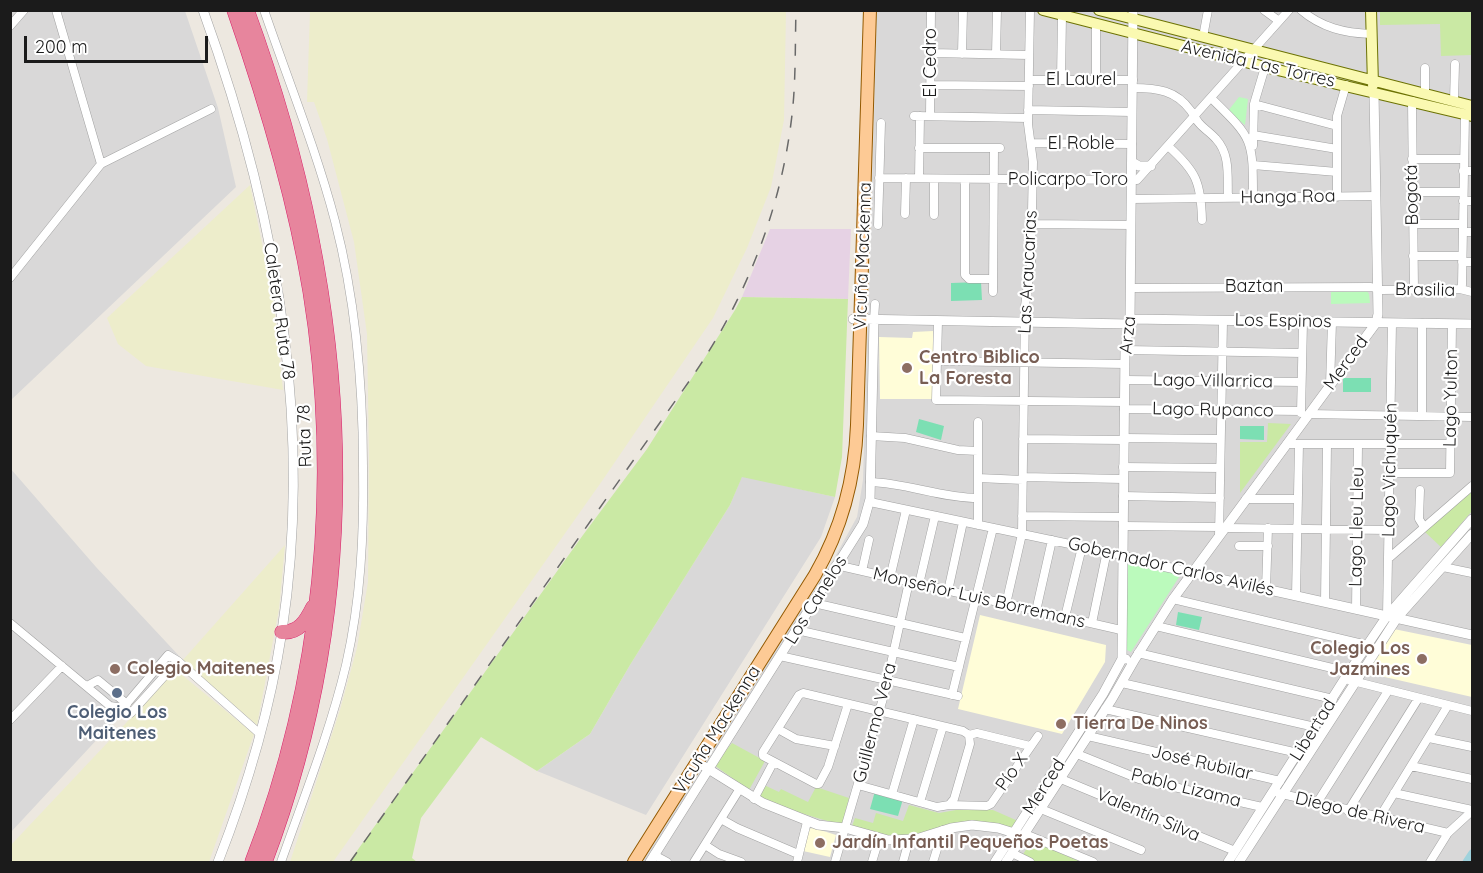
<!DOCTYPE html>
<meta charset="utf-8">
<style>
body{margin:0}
#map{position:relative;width:1483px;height:873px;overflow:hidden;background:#ede8e0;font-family:Quicksand,sans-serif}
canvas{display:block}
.frame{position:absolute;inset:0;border:12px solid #1b1b1b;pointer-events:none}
.scale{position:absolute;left:24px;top:36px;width:184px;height:27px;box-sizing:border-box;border:3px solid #1b1b1b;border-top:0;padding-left:8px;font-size:18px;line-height:21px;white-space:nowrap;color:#1b1b1b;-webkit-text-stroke:4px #fff;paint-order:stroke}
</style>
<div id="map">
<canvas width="1483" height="873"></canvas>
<div class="frame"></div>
<div class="scale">200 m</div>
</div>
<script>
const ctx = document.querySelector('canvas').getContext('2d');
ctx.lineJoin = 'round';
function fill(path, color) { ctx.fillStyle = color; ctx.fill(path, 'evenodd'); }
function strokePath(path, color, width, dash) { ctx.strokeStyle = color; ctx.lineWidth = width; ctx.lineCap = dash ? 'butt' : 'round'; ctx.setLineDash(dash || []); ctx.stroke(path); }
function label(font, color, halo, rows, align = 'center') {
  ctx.font = font + ' Quicksand,sans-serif'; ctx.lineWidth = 4.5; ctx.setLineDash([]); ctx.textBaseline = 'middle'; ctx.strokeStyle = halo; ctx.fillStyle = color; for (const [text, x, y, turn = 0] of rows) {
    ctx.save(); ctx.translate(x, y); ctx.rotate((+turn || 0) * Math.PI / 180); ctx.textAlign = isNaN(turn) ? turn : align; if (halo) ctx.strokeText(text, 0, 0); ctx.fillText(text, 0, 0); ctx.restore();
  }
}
fill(new Path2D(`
 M11 11H185L218 108 236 187 11 400Z
 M877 11H1472V862H641L835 557 857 517 863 480Z
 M10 468 96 567 181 658 116 719 11 832Z
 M742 476 835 497 821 537 646 815 537 771 590 734 630 665 730 505Z`), '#d9d8d8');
fill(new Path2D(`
 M770 229H851L848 299 742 297Z`), '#e6d2e4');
fill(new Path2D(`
 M933 331 934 399H880L879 337 912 338 913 332Z
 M980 615 1106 645 1105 662 1062 734 958 709Z
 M1389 628 1472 645V697L1363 672Z
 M814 828 836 835 830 857 803 851 808 829Z`), '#fffdd8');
fill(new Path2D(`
 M310 11H786L784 120 771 187 747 248 713 318 602 481 333 862H290L340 710 357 648 368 582 369 457 367 334 354 242 327 139 314 102H307Z
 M250 185 273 297 283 390 146 366 118 344 107 318Z
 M285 545 279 609 257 725 182 661Z
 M176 670 254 734 209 862H11L10 846Z`), '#ededcb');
fill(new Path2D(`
 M1380 11H1472V55L1441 56 1440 24 1380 25Z
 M742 297 848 299 842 457 835 497 742 477 730 505 630 665 590 734 537 771 481 737 421 818 412 858 417 862H349L583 535 647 449 735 310Z
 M1268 423 1291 424 1240 493V442H1267Z
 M1472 490V511L1441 547 1425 532Z
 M732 743 765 761 749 790 714 765Z
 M764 785 779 792 781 789 808 802 816 787 849 798 842 825C813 817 785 809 758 796Z
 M909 805 939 813 956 810H993L1018 821 1014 828 993 825 892 839 852 826 855 818 873 823 876 813 903 821Z
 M1031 841 1082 862H1032L1021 858Z`), '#cae9a4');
fill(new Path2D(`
 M1239 97 1248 99 1245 125 1228 111Z
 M1367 291 1369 294 1370 303 1331 304V292Z
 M1126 564 1181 574 1131 652 1125 649Z`), '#bbfabc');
fill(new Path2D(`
 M981 282 982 300 951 301V283Z
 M1343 378H1371V392H1343Z
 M919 419 944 426 941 440 916 432Z
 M1240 426H1264V440L1240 439Z
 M1178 612 1202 617 1199 630 1176 625Z
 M875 791 903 799 898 816 870 809Z`), '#7cdfb3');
strokePath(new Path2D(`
 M1466 862 1472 853`), '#9fd2dc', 7);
const minor = new Path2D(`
 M56 10 101 164
 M264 10C288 80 316 149 335 221 356 302 363 383 363 467 364 534 361 599 346 665 330 732 304 797 281 862
 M1264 10 1279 21
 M1301 10C1322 28 1345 33 1371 34
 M10 26 24 10
 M1203 37 1208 10
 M931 53 1029 55
 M962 54 963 10
 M996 54 997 10
 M1029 80H1133
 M1061 80 1062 15
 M1096 80V24
 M930 85 1029 86
 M1133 88C1157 88 1176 90 1191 111 1194 115 1196 120 1199 123 1204 129 1211 133 1216 139 1231 155 1227 178 1228 198
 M1425 94V68
 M1211 98C1253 139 1253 138 1253 198
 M1412 101 1414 290
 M1454 101 1455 64
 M1254 104 1337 126
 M1028 110 1132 112
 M914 116 1028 118
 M930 116 931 10
 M1253 135 1337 149
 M1031 143 1132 144
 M1168 146C1196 171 1201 182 1202 220
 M1253 146 1254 104 1265 67
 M919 148H1000
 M1412 159H1463
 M1253 165 1337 172
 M1463 171H1472
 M879 178 1137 180 1289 10
 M919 178 920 116
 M965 179V275L969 279H993
 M1412 192H1463
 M1337 197V116L1346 85
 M1132 199 1376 196
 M1463 201H1472
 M905 214 906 178
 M934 215V179
 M1032 224 1131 225
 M1413 224H1463
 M878 225 881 123
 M1463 232H1472
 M1413 256H1462
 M1462 262H1472
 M10 278 101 164 211 109
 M1131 288 1371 287 1382 290 1460 289 1472 292
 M1460 289 1462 285 1465 114
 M993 292 994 148
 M874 320 875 304
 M938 321 936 400 1124 402
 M1125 350 1302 353
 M937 361 1125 364
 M1125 380 1301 382
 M1330 385 1332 322
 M1124 409 1301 411
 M1301 413 1303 322
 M1309 414 1472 417
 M1422 416V323
 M871 436 905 438 958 450 978 451
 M1124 438 1220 439
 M1023 439 1124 440
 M1287 444H1451
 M1123 467 1220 468
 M1390 473H1450L1452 324
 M1023 477 1123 479
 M978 478 1023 480
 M870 482C907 483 941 498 978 498
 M1420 490 1419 519 1424 527
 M1123 496 1220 498
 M1246 499H1298
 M870 502 1122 555
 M1022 516 1123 517
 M978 525V422
 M1123 526 1219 527
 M1225 528 1389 530
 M1219 536 1223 321
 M1239 546H1268
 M1389 558 1472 486
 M836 565 1121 630
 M1443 567 1472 573
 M862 571 869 540
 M890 578 906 510
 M919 584 935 516
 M1266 589 1268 528
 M948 591 963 522
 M1296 596 1299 444
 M1173 599 1367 645
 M1325 602 1327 444
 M814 603 965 638
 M1006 604 1022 534 1025 306 1031 262 1033 162 1028 124 1030 10
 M1356 609 1358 445
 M1036 611 1052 540
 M1387 616 1392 323
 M1065 617 1082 547
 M10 623 110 706 123 708 131 713 178 661 260 734
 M1092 623 1107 551
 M1156 626 1349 672
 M797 630 959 667
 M1138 653 1333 699
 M780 656 958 696
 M1345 679 1472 711
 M1122 683 1315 727
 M87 686 98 680 127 704
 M952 695 993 528
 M848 704 828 767 819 784H816L763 756V752L799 695 803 693 963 731 969 735
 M123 708 168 655 178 661
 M1105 709 1298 753
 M10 720 62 666
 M778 729 796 739 835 746
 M969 735 977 733 1030 746
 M1088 736 1280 781
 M1429 738 1472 747
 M1077 754 1139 779 1262 807
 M1411 766 1472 779
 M1061 779 1235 851
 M858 785 937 807 949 805 987 806 991 804 1038 736
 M1278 793 1448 833
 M1394 793 1472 810
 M892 794 914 719
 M754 799 773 763
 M920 802 943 726
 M1317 803 1388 691
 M949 805 954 799 970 744 969 735
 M1041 809 1141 850
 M1348 811 1418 699
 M1379 818 1447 707
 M721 819 737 828 798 854
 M1025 834 1093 862
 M705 845 719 854 741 862
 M1012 853 1030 862
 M654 855 667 862
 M694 862 739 790
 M797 862 807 822
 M835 862 884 695 909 582
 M872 862 879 839
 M903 862 909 840
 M933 862 943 830
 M1430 862 1448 833 1472 811`);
const tertiary = new Path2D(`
 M203 10C275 208 314 421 282 631 270 710 247 788 218 862
 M1132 162 1139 166H1151
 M853 319 1130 324
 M1130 319 1472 324
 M1122 555 1135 560 1472 635
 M1122 659 1125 350 1130 319 1133 10
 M697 762 763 803 818 825 845 828 888 840 916 839 951 828 972 825 998 828 1024 836
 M650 862 863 524 870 499 874 320
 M995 862 1103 694 1122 659H1126
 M1006 862 1112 699 1135 659 1173 599 1376 323 1378 314 1374 93
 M1228 862 1349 672 1387 616 1472 519
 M1239 862 1397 618 1472 534`);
const secondary = new Path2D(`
 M1043 10 1265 67 1472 116
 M1099 10 1472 106
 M1371 10 1373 85`);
const primary = new Path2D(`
 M634 862 815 575C842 528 855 479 857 425L870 10`);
const motorway = new Path2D(`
 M234 10C266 102 294 195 310 291 341 482 322 682 252 862
 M247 10C350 291 372 580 265 862
 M282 632C299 633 306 621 313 607`);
strokePath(minor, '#a2a2a2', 9);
strokePath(tertiary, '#a2a2a2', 10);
strokePath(secondary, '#6c7203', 12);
strokePath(primary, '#935900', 14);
strokePath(motorway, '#d8206a', 15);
strokePath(minor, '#fff', 8);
strokePath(tertiary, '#fff', 9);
strokePath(secondary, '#faf9b1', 10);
strokePath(primary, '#fdca95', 12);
strokePath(motorway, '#e7859d', 14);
strokePath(new Path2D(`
 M350 862 690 380C745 301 781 211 792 115 796 80 795 45 796 10`), '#696969', 1.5, [12, 12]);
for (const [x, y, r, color] of [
 [907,368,6,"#8d6e63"],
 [1422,659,6,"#8d6e63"],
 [115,669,6,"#8d6e63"],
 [117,693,6,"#5c6f8a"],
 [1061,724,6,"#8d6e63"],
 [820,843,6,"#8d6e63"]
]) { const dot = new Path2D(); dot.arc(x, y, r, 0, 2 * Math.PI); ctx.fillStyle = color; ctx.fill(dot); strokePath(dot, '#fff', 2); }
label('18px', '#1b1b1b', '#fff', [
 ["El Cedro",931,63,-90],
 ["Avenida Las Torres",1258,64,13],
 ["El Laurel",1081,80],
 ["El Roble",1081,144],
 ["Policarpo Toro",1068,180],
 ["Bogotá",1412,195,-91],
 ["Hanga Roa",1288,197,-1],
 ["Vicuña Mackenna",863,256,-88],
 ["Las Araucarias",1028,272,-87],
 ["Baztan",1254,287],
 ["Brasilia",1425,290,1],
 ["Caletera Ruta 78",279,311,82],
 ["Los Espinos",1283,321,1],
 ["Arza",1128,335,-84],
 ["Merced",1346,363,-54],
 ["Lago Villarrica",1213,381,1],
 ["Lago Yulton",1451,398,-89],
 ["Lago Rupanco",1213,410,1],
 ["Ruta 78",305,436,-92],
 ["Lago Vichuquén",1390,470,-89],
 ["Lago Lleu Lleu",1357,527,-89],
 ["Gobernador Carlos Avilés",1171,567,13],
 ["Monseñor Luis Borremans",979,598,13],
 ["Los Canelos",816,600,-58],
 ["Guillermo Vera",875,723,-75],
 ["Vicuña Mackenna",717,730,-58],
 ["Libertad",1313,730,-58],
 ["José Rubilar",1202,763,13],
 ["Pío X",1012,772,-55],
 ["Merced",1044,787,-57],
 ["Pablo Lizama",1186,788,14],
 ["Diego de Rivera",1360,813,13],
 ["Valentín Silva",1148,815,23]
]);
label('bold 18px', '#785e54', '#fff', [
 ["Centro Biblico",919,358],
 ["La Foresta",919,379],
 ["Colegio Los",1410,649,"right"],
 ["Jazmines",1410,670,"right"],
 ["Colegio Maitenes",127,669],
 ["Tierra De Ninos",1073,724],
 ["Jardín Infantil Pequeños Poetas",832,843]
], 'left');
label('bold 18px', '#4e5e75', '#fff', [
 ["Colegio Los",117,713],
 ["Maitenes",117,734]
]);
</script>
